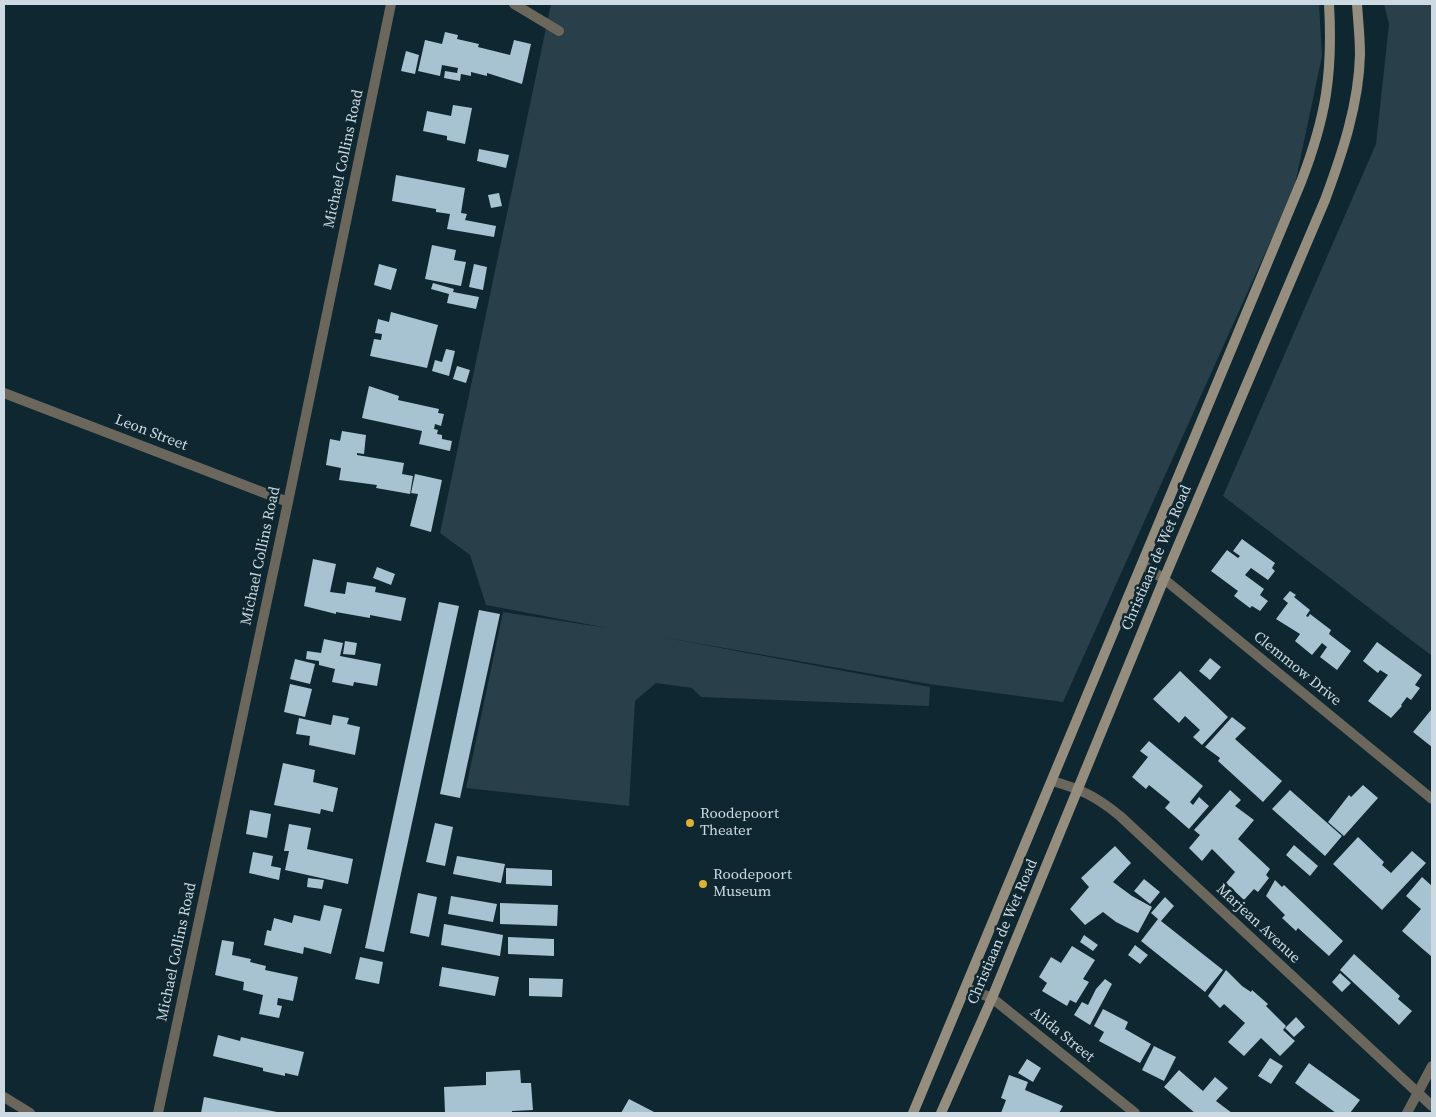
<!DOCTYPE html>
<style>
body{margin:0}
#map{position:relative;width:1436px;height:1117px;overflow:hidden;background:#0f2731;font-family:"Source Serif 4",serif}
canvas{display:block}
.frame{position:absolute;inset:0;border:5px solid #cddae1;pointer-events:none}
</style>
<div id="map">
<canvas width="1436" height="1117"></canvas>
<div class="frame"></div>
</div>
<script>
const ctx = document.querySelector('canvas').getContext('2d');
ctx.lineJoin = 'round';
function fill(path, color) { ctx.fillStyle = color; ctx.fill(path, 'evenodd'); }
function strokePath(path, color, width, dash) { ctx.strokeStyle = color; ctx.lineWidth = width; ctx.lineCap = dash ? 'butt' : 'round'; ctx.setLineDash(dash || []); ctx.stroke(path); }
function label(font, color, halo, rows, align = 'center') {
  ctx.font = font + ' "Source Serif 4",serif'; ctx.lineWidth = 5; ctx.setLineDash([]); ctx.textBaseline = 'middle'; ctx.strokeStyle = halo; ctx.fillStyle = color; for (const [text, x, y, turn = 0] of rows) {
    ctx.save(); ctx.translate(x, y); ctx.rotate((+turn || 0) * Math.PI / 180); ctx.textAlign = isNaN(turn) ? turn : align; if (halo) ctx.strokeText(text, 0, 0); ctx.fillText(text, 0, 0); ctx.restore();
  }
}
fill(new Path2D(`
 M551 4H1319L1322 56 1294 189 1063 702 929 684 662 637 930 687 929 706 701 697 692 688 656 683 635 701 629 806 466 788 503 612 607 628 486 605 470 555 440 533Z
 M1384 4H1432V656L1223 496 1376 144 1389 24Z`), '#293f4a');
fill(new Path2D(`
 M445 32 458 35 457 39 479 44 478 47 510 55 514 40 531 44 522 84 487 73V76L471 72V76L461 74 460 81 444 78 445 71 457 73 458 68 442 65 440 76 418 71 425 40 442 44Z
 M406 51 419 55 415 74 401 71Z
 M453 105 472 108 465 144 447 140V136L423 131 427 111 451 116Z
 M479 149 509 155 506 168 477 161Z
 M396 175 465 188 461 213 467 214 465 220 496 226 494 237 447 229 450 214 436 212V209L392 201Z
 M499 193 502 206 491 208 488 195Z
 M432 245 456 250 454 260 466 262 461 286 425 279Z
 M379 264 397 269 391 290 374 285Z
 M474 264 487 267 483 290 469 287Z
 M433 283 454 289 453 292 479 297 476 309 447 303 449 294 431 289Z
 M391 312 438 325 427 368 370 356 374 339 381 340 382 334 375 333 378 319 389 322Z
 M446 349 455 351 449 376 432 371 435 360 442 362Z
 M457 366 470 370 466 383 453 379Z
 M369 386 399 396 398 400 439 409 438 413 444 414 441 426 435 424 434 429 438 430 437 434 442 435V439L452 441 450 451 419 444 422 431 362 418Z
 M342 431 366 435 364 454 357 453V455L404 463 402 474 413 476 410 494 376 488 377 485 339 480 341 468 326 465 330 439 340 441Z
 M415 474 442 480 431 532 410 526 418 494 411 493Z
 M1242 539 1275 563 1272 568 1275 571 1268 580 1251 568 1245 575 1264 589 1260 595 1268 601 1260 611 1252 606 1250 608 1234 596 1238 591 1211 571 1227 550 1238 558 1240 556 1233 551Z
 M313 559 336 564 330 592 345 594 347 582 376 587 375 592 406 598 401 621 370 615V618L336 612V614L304 606Z
 M377 567 395 574 391 585 373 578Z
 M1290 591 1296 595 1294 597 1310 610 1306 616 1308 617 1310 614 1331 630 1329 634 1351 651 1337 670 1320 657 1327 647 1322 643 1312 655 1295 641 1300 634 1276 619 1288 603 1283 599Z
 M439 602 459 606 384 952 365 948Z
 M479 610 500 614 460 798 440 794Z
 M324 639 343 643 340 656 381 664 377 686 354 682 353 686 332 682 335 669 319 665V661L306 659 307 651 321 653Z
 M345 641 357 643 355 655 343 654Z
 M1377 642 1422 675 1415 685 1420 688 1411 700 1407 697 1401 705 1402 706 1391 718 1368 701 1388 675 1380 670 1378 673 1363 661Z
 M1210 658 1221 667 1210 680 1199 671Z
 M295 659 315 664 310 684 290 679Z
 M1180 671 1228 717 1202 745 1193 737 1200 730 1185 716 1179 723 1153 699Z
 M290 684 312 689 305 717 284 712Z
 M1431 710 1432 711V747L1413 732Z
 M333 715 349 718 347 724 360 727 355 755 309 745 310 736 296 734 299 718 331 725Z
 M1232 717 1246 728 1235 739 1282 781 1263 802 1218 761 1220 758 1205 747Z
 M1149 741 1203 786 1190 802 1193 805 1199 797 1209 806 1189 829 1165 808 1170 802 1149 785 1146 789 1132 777 1148 757 1140 751Z
 M283 763 315 770 313 782 338 788 333 812 321 809 320 814 274 805Z
 M1363 785 1378 798 1344 836 1328 822 1349 795 1351 797Z
 M1230 790 1241 800 1235 806 1254 820 1238 839 1270 869 1266 875 1269 878 1258 892 1254 889 1244 900 1226 883 1235 872 1212 849 1202 861 1189 848 1200 835 1194 830Z
 M1290 790 1342 836 1325 856 1272 809Z
 M250 810 271 814 267 838 246 834Z
 M435 823 453 827 445 866 426 862Z
 M289 824 311 828 307 849 353 859 348 884 285 870 289 851H284Z
 M1358 837 1384 862 1382 865 1391 873 1412 851 1426 863 1382 910 1333 864Z
 M1294 845 1318 866 1310 876 1286 855Z
 M1115 846 1131 863 1113 882 1132 896 1152 907 1138 933 1116 922 1103 912 1085 925 1070 909 1089 887 1081 878Z
 M253 852 273 856 271 866 281 868 279 880 249 873Z
 M457 856 505 864 501 883 453 874Z
 M506 868 552 870V886L506 884Z
 M1422 877 1432 886V957L1402 931 1421 909 1406 896Z
 M308 878 324 880 322 889 307 887Z
 M1144 879 1160 892 1150 904 1134 891Z
 M1275 880 1282 887 1284 885 1343 941 1329 956 1298 928 1296 931 1282 918 1285 915 1266 896Z
 M418 893 437 897 429 937 410 933Z
 M451 896 497 904 493 922 448 914Z
 M1165 897 1174 906 1161 921 1223 970 1205 992 1141 941 1158 919 1151 913Z
 M500 903 558 905 557 926 500 924Z
 M324 905 342 909 331 954 304 947 303 954 264 945 267 930 271 931 274 918 292 923 294 915 320 921Z
 M444 924 503 935 500 956 441 945Z
 M1084 935 1098 945 1093 951 1080 942Z
 M508 937 554 939V956L508 954Z
 M222 940 234 942 232 955 251 959 250 962 266 966 265 970 298 977 293 1001 278 998 277 1005 282 1006 279 1018 259 1014 263 995 243 990 244 982 215 975Z
 M1135 945 1148 955 1140 964 1128 955Z
 M1072 946 1095 960 1083 979 1089 982 1076 1003 1070 1000 1067 1006 1042 991 1047 983 1039 977 1051 957 1061 963Z
 M1354 954 1400 996 1398 999 1412 1011 1399 1025 1340 970Z
 M360 957 383 962 379 984 355 979Z
 M442 967 499 977 495 996 439 986Z
 M1226 970 1242 986 1251 992 1252 990 1268 1004 1266 1006 1286 1026 1283 1030 1295 1041 1280 1056 1261 1038 1244 1056 1228 1042 1245 1023 1224 1004 1220 1008 1208 996Z
 M1340 973 1351 983 1342 992 1332 982Z
 M529 978 563 979 562 997 529 996Z
 M1105 979 1112 984 1090 1025 1074 1015 1082 1002 1088 1005 1096 989Z
 M1103 1009 1128 1022 1125 1029 1151 1044 1140 1063 1099 1041 1104 1032 1094 1026Z
 M1296 1017 1305 1027 1294 1037 1285 1028Z
 M218 1035 240 1041 241 1037 304 1052 298 1076 285 1073V1076L263 1071V1068L213 1056Z
 M1154 1046 1176 1057 1164 1081 1142 1070Z
 M1270 1058 1283 1066 1271 1084 1258 1076Z
 M1027 1059 1041 1068 1033 1082 1018 1073Z
 M1309 1063 1360 1100 1350 1113H1336L1295 1083Z
 M520 1070 521 1083H531L533 1110 512 1111V1113H445L444 1087 486 1085V1072Z
 M1179 1070 1203 1091 1215 1077 1228 1088 1216 1101 1232 1113H1195L1164 1087Z
 M1009 1075 1028 1082 1025 1090 1063 1106 1059 1113H1001L1006 1100 1001 1098Z
 M204 1097 277 1112V1113H201Z
 M629 1099 656 1113H621Z`), '#a7c2d0');
strokePath(new Path2D(`
 M514 4 559 31
 M4 393 288 502
 M1142 564 1164 579 1432 799
 M1052 781C1081 789 1097 797 1120 816L1432 1106
 M966 988 992 998 1135 1113
 M4 1097 30 1113
 M158 1113 288 502 391 4
 M1407 1113 1432 1066`), '#6b675d', 10);
strokePath(new Path2D(`
 M913 1113 1301 182C1326 117 1333 74 1329 4
 M941 1113 992 998 1164 579 1325 200C1342 154 1359 104 1360 54 1360 37 1358 20 1357 4`), '#958e7e', 10);
for (const [x, y, r, color] of [
 [690,823,5,"#ddb133"],
 [703,884,5,"#ddb133"]
]) { const dot = new Path2D(); dot.arc(x, y, r, 0, 2 * Math.PI); ctx.fillStyle = color; ctx.fill(dot); strokePath(dot, '#0f2731', 2); }
label('15px', '#cddae1', '#0f2731', [
 ["Michael Collins Road",344,159,-78],
 ["Leon Street",151,433,21],
 ["Michael Collins Road",261,556,-78],
 ["Christiaan de Wet Road",1157,558,-67],
 ["Clemmow Drive",1297,669,39],
 ["Marjean Avenue",1258,924,43],
 ["Christiaan de Wet Road",1003,932,-67],
 ["Michael Collins Road",177,952,-78],
 ["Alida Street",1062,1035,39]
]);
label('15px', '#cddae1', '#0f2731', [
 ["Roodepoort",700,814],
 ["Theater",700,831],
 ["Roodepoort",713,875],
 ["Museum",713,892]
], 'left');
</script>
